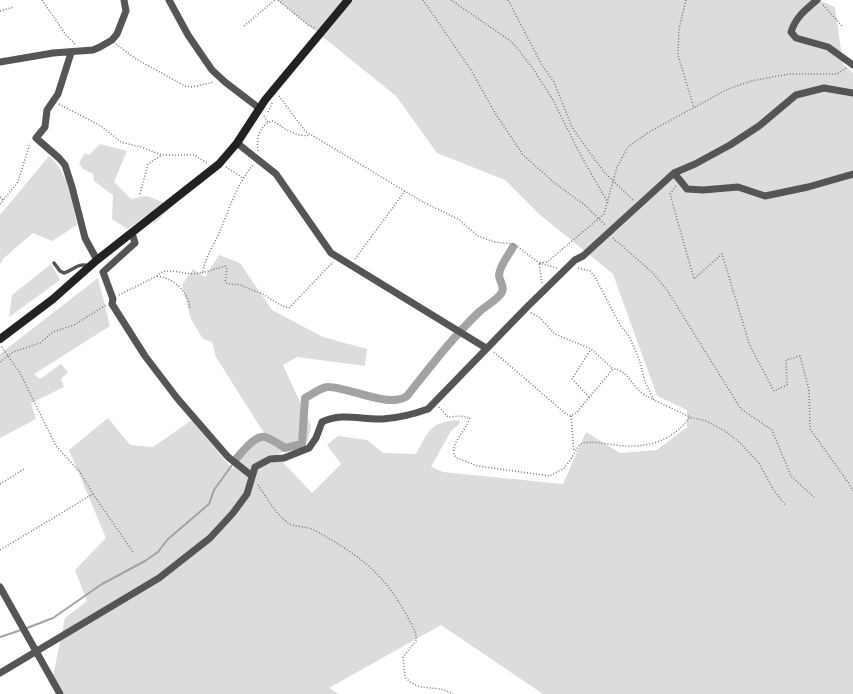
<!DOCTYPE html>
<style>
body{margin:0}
canvas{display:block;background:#fff}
</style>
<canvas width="853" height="694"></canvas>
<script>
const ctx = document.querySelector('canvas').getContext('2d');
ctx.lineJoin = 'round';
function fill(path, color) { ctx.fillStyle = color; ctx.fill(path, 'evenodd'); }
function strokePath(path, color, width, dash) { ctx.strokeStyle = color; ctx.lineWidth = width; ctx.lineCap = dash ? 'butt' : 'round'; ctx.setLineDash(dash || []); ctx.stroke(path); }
fill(new Path2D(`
 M277 0H818L835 7 843 64 853 73V694H543L441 625 329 688 339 694H64L53 676 65 618 87 601 75 570 106 538 69 450 108 418 130 445 153 447 192 420 232 469 264 433 216 357 212 342 203 339 191 319 182 285 193 269 205 277 219 255 240 263 272 310 323 337 367 349 365 366 297 357 283 365 311 426 308 441 276 455 312 493 341 464 327 445 338 436 367 440 383 453 416 454C429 430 430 422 459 420L460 423 451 431 431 467 443 472 563 484 586 432 620 453 657 450 687 427V410L657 396 613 274 539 214 505 180 437 153 396 96Z
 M100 144 127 151 114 182 131 199 147 196 172 206 153 225 155 216 148 214 128 229 112 219 113 195 94 181 93 174 83 169 79 163 85 153 89 155Z
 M49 156C69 173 72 201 77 225L52 241 33 233 4 258 0 264V215Z
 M51 264 60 280 9 317 12 295Z
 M98 278 110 326 34 374 40 379 61 364 68 372 61 379 64 387 31 403 36 419 0 438V354Z`), '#dcdcdc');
strokePath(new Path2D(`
 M27 628 53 618 102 584 145 561 158 552 167 540 209 504 214 490 232 465
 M0 637 21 630`), '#a3a3a3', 2);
strokePath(new Path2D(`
 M235 460C242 453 254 435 265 437 272 439 280 445 285 448L302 444 305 398C311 395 320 388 327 387 347 386 389 409 407 396 430 367 452 338 479 312 485 306 498 300 502 292 505 286 499 281 499 275 500 265 508 256 513 247`), '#a3a3a3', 8);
strokePath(new Path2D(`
 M42 0 66 35 76 45
 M278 0 308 25 315 28
 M423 0 471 70 495 113 523 155 556 184 586 206 606 226
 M451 0 512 42 532 67 553 100 579 152 608 203
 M508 0 542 65 554 82 572 127 580 139 604 172 633 200
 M686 0 679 29 678 55 694 108
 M823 5 843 27
 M0 11 14 7
 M244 26 275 0
 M116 44 136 59 185 86 192 87 214 82
 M279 96 305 131 423 202 458 219 478 236 494 242 514 244 539 263 557 268
 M59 104 101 126 121 142 141 147 162 155H194L207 163
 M268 112 273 101
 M264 116 268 123
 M258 151C256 139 259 125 273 121 284 128 296 138 310 135
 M226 167 243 178
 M676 186 670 194 694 279 722 254 750 346 774 391 787 385 786 360 800 356 809 390 810 429 850 485 853 491
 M140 194 148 164 162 155
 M0 197 3 200
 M0 204 18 182 30 143
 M613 238 653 273 667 290 741 409 772 430 791 476 814 497
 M355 259 405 191
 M578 268 590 271 595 277 620 325 629 336 639 359 645 382 654 400 690 417 706 421 725 431 740 443 759 463 773 489 785 505
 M202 273 225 266 227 268 225 282C231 285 235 284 241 285 242 286 254 291 258 292 269 296 278 306 289 308L333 262
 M157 276C173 278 188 291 190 308
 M542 283 539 263 547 262 604 214 617 167 628 147 649 132 728 89 751 81 789 74H837L846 68
 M119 295 157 276C168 263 189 280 203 271 207 253 213 247 220 231 229 209 237 184 253 165
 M531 313 539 317 555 334 591 349 613 369
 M494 352 566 414 571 416 577 412 613 369C627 369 632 386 642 393 646 396 650 398 654 400
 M0 362 13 352 40 343 53 332 74 325 106 305
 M589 397 572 379 591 349
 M439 407 448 417 460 416 470 418C466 431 451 442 454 455L457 458 478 466 550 476 564 468 571 459 580 444C592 440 604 444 616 445 645 449 672 442 690 417
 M571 416 574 451
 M0 484 24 469
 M258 485C267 498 275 513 288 523 293 527 306 526 314 530 357 554 383 571 407 616 411 624 417 631 416 641L403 657 405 677C420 694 435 683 453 694
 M93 494 133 552
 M0 550 93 494 80 472 56 446 20 373 1 346`), '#777', 1.5, [1, 2]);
strokePath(new Path2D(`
 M54 263 60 271 64 273C73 270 79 262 89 266`), '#555', 3.5);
strokePath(new Path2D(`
 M169 0 188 35 212 70 225 82 259 108
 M817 0C805 10 796 17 791 32L796 38 828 47 853 65
 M71 53 58 94 47 110 45 127 36 138 59 158 65 165 72 187 85 238 97 260
 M0 62 53 53 93 50 100 47 112 40 117 34 126 11 124 0
 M237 143 276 174 331 253 486 348
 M674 173 687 189 703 190 738 187 765 196 808 187 853 174
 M132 233 135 243 103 272 113 299 112 304 145 356 177 398 228 457 252 476
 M0 587 60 694
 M0 673 159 578 210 538 233 513 247 494 255 467 270 459 284 458 309 448 316 438 322 422C342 412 361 420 383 419 398 418 414 414 428 409L527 307 575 260 583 256 674 173 695 164 730 145 759 126 796 95 824 88 853 93`), '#555', 7);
strokePath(new Path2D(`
 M0 339 53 299 97 260 219 164 237 143 265 100 348 0`), '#222', 8);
</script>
